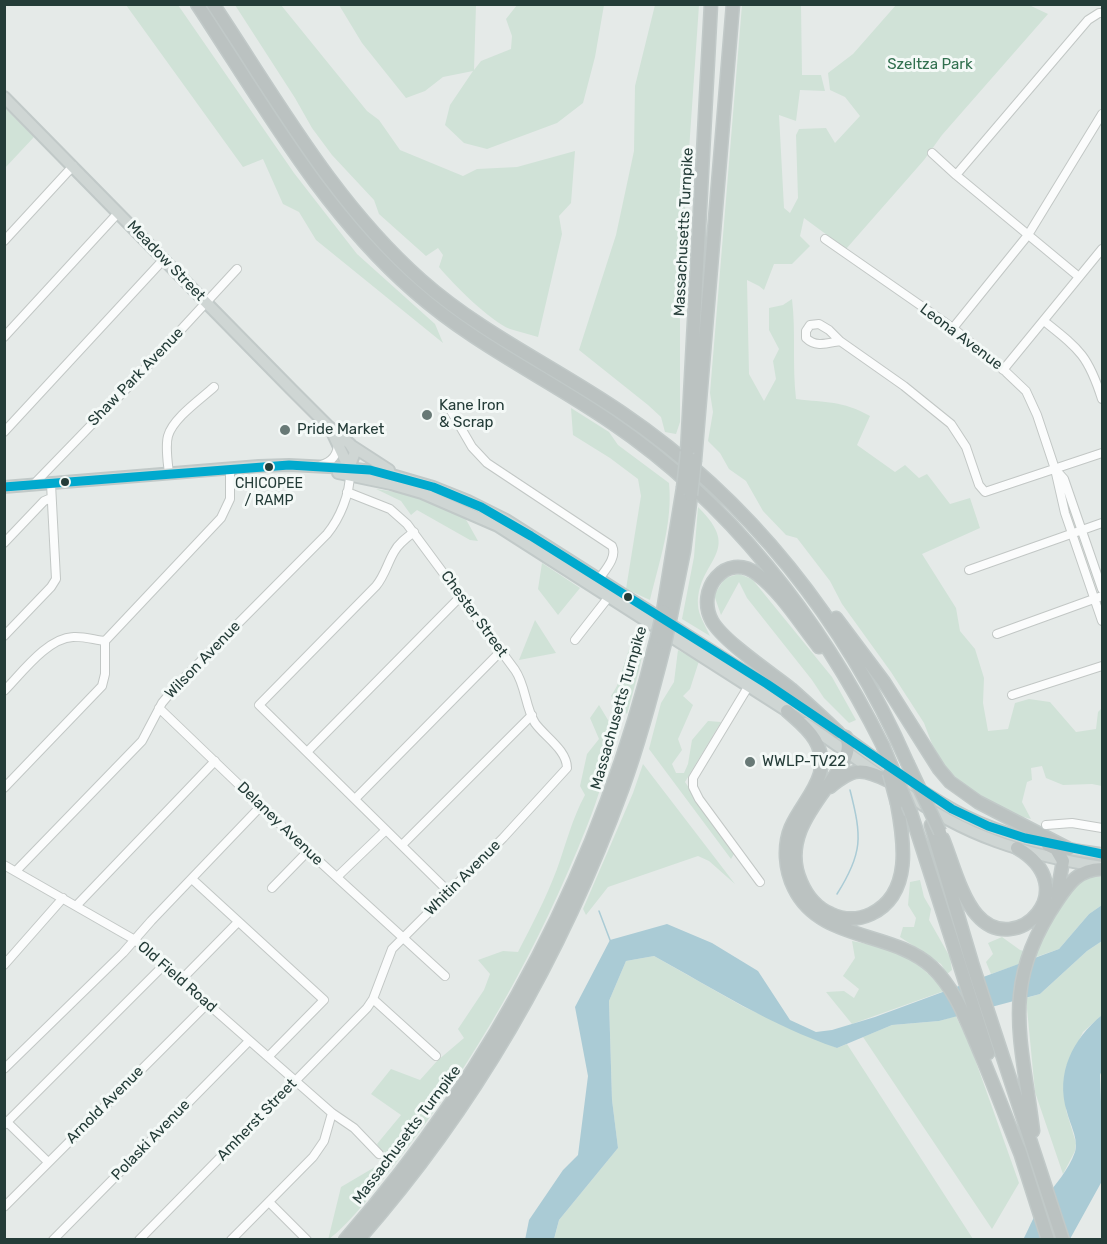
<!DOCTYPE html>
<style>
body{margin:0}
#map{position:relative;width:1107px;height:1244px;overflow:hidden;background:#e5eae8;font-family:Rubik,sans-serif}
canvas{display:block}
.frame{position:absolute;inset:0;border:6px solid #243c38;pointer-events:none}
</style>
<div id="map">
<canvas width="1107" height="1244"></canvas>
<div class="frame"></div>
</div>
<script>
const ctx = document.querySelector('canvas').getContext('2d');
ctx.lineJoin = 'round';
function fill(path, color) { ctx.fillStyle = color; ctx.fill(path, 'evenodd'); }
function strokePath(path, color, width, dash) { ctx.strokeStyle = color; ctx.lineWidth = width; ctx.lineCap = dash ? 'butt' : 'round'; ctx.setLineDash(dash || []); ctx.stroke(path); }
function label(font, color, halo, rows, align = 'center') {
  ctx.font = font + ' Rubik,sans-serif'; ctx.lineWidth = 6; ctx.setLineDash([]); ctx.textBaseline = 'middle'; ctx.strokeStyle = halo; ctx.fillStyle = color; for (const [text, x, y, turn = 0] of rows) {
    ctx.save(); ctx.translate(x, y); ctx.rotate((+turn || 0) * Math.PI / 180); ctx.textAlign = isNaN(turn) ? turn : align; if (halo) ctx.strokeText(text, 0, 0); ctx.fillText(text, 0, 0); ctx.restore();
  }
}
fill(new Path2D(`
 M126 5H178L294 173 357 254 435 324 443 343 316 240 299 212 283 204 263 159 243 167Z
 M235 5H281L367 111 379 120 400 150 463 176 477 169 517 167 575 151 571 203 559 216 562 234 538 337C529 334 519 332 510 329 490 321 453 284 439 267L443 255 438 248 426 256 379 214 374 200 332 155 312 128 295 98Z
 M339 5H476L474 70 481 61 511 49 512 36 506 19 517 5H604L595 57 583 103 557 123 487 149 464 143 445 125 450 105 473 71 443 77 425 91 406 98 362 43Z
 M655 5H699L680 281V422L676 434 665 432 661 417 648 405 579 350 616 235 634 151 635 86Z
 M742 5H801L802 75H821L825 91 800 90 796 121 779 115 784 208 790 213 798 198 796 135 799 129 826 128 835 143 860 116 845 97 830 90 828 73 853 54 896 5H1029L1048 14 942 135 924 160 846 249 804 218 800 236 810 246 792 264H774L764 290 759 286 747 280 749 374 764 401 776 379 773 361 779 349 769 330V308L783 305 792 299C796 332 792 365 796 399 827 403 841 400 870 416L857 445 895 472 905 465 919 478 927 474 950 504 970 498 980 528 922 554 956 608 960 631 975 649 984 678 983 703 988 731 1008 729 1015 703 1029 699 1050 702 1076 732 1096 729 1098 712 1102 708V786L1092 784 1063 785 1046 778 1042 766 1031 768 1032 780 1027 782 1022 802 1031 819 1019 816 967 788 946 768 932 744 924 723 891 672 842 604 830 581 797 538 786 535 763 511 746 481 729 469 720 453 708 441 713 412 710 393Z
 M4 107 34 137 5 168H4Z
 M571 408 609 432 618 445 669 483C673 523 659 562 650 600L626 589 641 496 638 479 610 458 573 435Z
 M376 489 402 493 432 502 464 516 478 541 470 540 417 510 411 515 401 501Z
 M698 507C745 553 697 559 698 605 698 614 706 627 710 636L682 619 694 557Z
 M542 563 580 588 558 615 538 589Z
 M739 574 752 579 832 677 856 720 849 723 824 698 812 680 747 598 739 582 721 615 714 595 725 578Z
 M535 620 556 653 519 660Z
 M636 628 647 631 639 670 627 714 611 696 617 686Z
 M678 650 699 661 690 689 683 696 693 705 678 739 682 750 672 764 676 773H684L688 764 692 740 708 721 721 722 685 782 734 854 731 859 649 749 661 703 674 682Z
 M599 705 617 735C607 765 599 797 587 826 539 947 475 1063 394 1165 374 1190 354 1220 328 1240L341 1187 380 1164 384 1156 377 1144 401 1115 371 1094 391 1069 420 1080 437 1061 464 1038 458 1029 484 990 490 974 478 960 503 951 518 952C532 925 546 898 557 869 566 844 572 819 585 795L580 786 587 754 599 739 590 718Z
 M643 764 735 884 709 861 698 856 608 887 586 915 583 909 633 793Z
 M1086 877H1102V905L1089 914 1059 949 1036 957C1044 920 1059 903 1086 877Z
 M920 880 924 897 931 909 929 920 950 957 952 970 947 974 941 964 900 937 903 927H914L916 918 908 905 910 882Z
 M1002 937 1020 950 1024 951 1022 963 991 974 986 962 993 954 988 943Z
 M852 941C894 949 917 957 944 991L852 1024 826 992 844 991 854 998 859 989 843 976 855 958Z
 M1102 941V1015L1083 1032 1066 1067V1110L1076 1143 1075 1151 1063 1174 1035 1092 1026 998 1040 994 1087 951Z
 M654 956 744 1007 837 1048 847 1044 973 1239 554 1240 559 1220 618 1148 612 1100 609 1001 626 961Z
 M956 1016 971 1048 1019 1183 992 1229 863 1037 892 1025 939 1021Z`), '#d0e2d7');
fill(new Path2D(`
 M1102 905V941L1087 951 1040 994 939 1021 892 1025 837 1048C772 1026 714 989 654 956L626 961 609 1001 612 1100 618 1148 559 1220 554 1239 525 1240 529 1220 563 1170 578 1155 588 1076 575 1007 610 940 667 924 712 943 758 971 790 1020 816 1032 832 1030 875 1017 1059 949 1089 914Z
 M1102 1015V1070L1100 1075 1101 1102 1102 1103V1181L1070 1239 1023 1240C1030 1226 1036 1211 1045 1199 1055 1184 1069 1170 1075 1152 1079 1140 1070 1124 1067 1112 1055 1073 1073 1039 1102 1015Z`), '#aacbd5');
strokePath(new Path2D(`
 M837 894C863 853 862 837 850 790
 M599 911 610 940`), '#aacbd5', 1.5);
const minor = new Path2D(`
 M932 153 956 175
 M825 239 953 328 1006 372 1026 391 1037 415 1055 469 1065 513 1102 621
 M4 241 73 166
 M1079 277 956 175 1088 20 1099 13H1102
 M1044 321C1079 349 1088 355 1102 399
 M953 328 1028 235 1102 114
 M4 337 118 213
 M840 341 829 330 819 324 810 325 806 331V338C816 348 828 343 840 341L904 386 951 424 966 447 979 485 985 492 1102 453
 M1003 370 1102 249
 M447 404 472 447 487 463 612 546C618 558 603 572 597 582
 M4 432 164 259
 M321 465C332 462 338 454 338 443
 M1055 469 1064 479 1102 589
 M169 474C168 463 165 447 168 436 173 418 201 399 214 387
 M33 485 130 385 237 269
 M414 532C406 538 398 544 394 552 387 564 385 575 376 586L259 705 449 892
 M4 543 44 501 51 498
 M969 570 1102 523
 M997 634 1102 596
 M4 636 51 587 56 579 51 484
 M575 640 611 594
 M105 641 221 518 230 499V469
 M751 682 693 778V787L699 799 760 882
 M4 691C21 674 47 638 73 637 83 636 95 640 105 641
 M1012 695 1102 666
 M159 708 308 851 445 976
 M307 752 461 596
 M4 788 102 686 105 674V641
 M355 799 501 651
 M1046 825 1072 823 1102 828
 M402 845 532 715
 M4 865 135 940 332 1113 354 1128 379 1154
 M16 871 142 741 162 703 176 686 327 534C340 518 350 494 350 473
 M337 877 386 830
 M192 879 324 1000 268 1057
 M272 888 308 851
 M76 906 215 761
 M4 965 63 898
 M180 981 238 922
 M373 999 436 1056
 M4 1069 123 953 151 921 261 806
 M7 1122 48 1162
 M4 1125 163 966
 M269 1202 307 1240
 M4 1207 207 1004
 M53 1240 249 1041
 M139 1240 367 1008 373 999 392 949 503 838 567 768C567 750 545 737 535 723 525 707 526 686 515 670L407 524 390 509 347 492
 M231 1240 313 1157 324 1141 332 1113`);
const major = new Path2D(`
 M4 97 291 389 328 426 350 444 355 452 349 468
 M333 434 349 468
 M352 446 389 470
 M338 473 391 484 422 493 498 526 792 714
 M4 487 259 466 289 465 349 468 385 473 433 487 468 501 506 520 814 716
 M805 723 878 774
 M842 735C882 763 922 794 965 816 1008 837 1055 848 1102 854
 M901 790C964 836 1025 855 1102 867`);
const highway = new Path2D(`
 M197 4C263 104 323 212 414 291 474 344 545 377 611 422 729 502 820 619 883 746
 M213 4C277 100 334 203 421 280 482 334 555 367 622 413 750 500 845 621 907 762
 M687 452 711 4
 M695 460 733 4
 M663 611 683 488
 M671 615 684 551 691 495
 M836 618 884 682 939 769 950 782 978 802 1069 849
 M819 647C800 623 781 592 757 574 726 551 695 590 712 621 723 641 771 673 791 689 807 703 823 718 838 732
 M787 711C797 720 808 728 815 740 835 774 804 798 791 827 783 846 785 870 794 888 820 942 892 930 932 967 956 990 966 1020 979 1050 994 1085 1007 1120 1021 1155
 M846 737C862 771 772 818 801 882 807 896 817 908 831 914 844 920 858 920 871 914 913 894 904 840 897 803
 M830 787C854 767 862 768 889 781
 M911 813 988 1053
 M931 825 972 963 1063 1240
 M943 839C952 861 961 897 977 915 1016 960 1086 888 1017 848
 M1048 845 1056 849 1063 861 1057 895
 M1033 1131C1022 1039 999 986 1057 901 1069 883 1079 869 1102 869
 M1019 1149 1048 1240
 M345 1240C497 1066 603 861 657 637
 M358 1240C475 1107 563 952 623 787 640 740 653 691 665 643`);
strokePath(minor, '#c2c7c5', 10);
strokePath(major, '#c1c9c8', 14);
strokePath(highway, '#c1c9c8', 15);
strokePath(minor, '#fbfcfc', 8);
strokePath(major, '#cfd6d4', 10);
strokePath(highway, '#bbc2c1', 12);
const highwayBridge = new Path2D(`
 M683 488 687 452
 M691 495 695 460
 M657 637 663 611
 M665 643 671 615
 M883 746 911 813
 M907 762 940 832
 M889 773 897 803`);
strokePath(highwayBridge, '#c1c9c8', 15, []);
strokePath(highwayBridge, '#bbc2c1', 12);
strokePath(new Path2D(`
 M4 487 289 465 370 470 433 487 481 507 531 536 767 684 952 809 988 826 1025 838 1102 854`), '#00a9ce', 9);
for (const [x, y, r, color] of [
 [427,415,6,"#687976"],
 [285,430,6,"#687976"],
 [269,467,5,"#243c38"],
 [65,482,5,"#243c38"],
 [628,597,5,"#243c38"],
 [750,762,6,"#687976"]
]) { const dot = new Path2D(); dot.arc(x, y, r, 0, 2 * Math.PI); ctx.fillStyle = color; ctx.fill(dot); strokePath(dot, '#f4f9f7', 2); }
label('14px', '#243c38', '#f4f9f7', [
 ["CHICOPEE",269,484],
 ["/ RAMP",269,501]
]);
label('15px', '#31704f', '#f4f9f7', [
 ["Szeltza Park",930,65]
]);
label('15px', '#243c38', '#f4f9f7', [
 ["Massachusetts Turnpike",684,232,-87],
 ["Meadow Street",166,261,46],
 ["Leona Avenue",961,337,37],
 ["Shaw Park Avenue",136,377,-46],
 ["Chester Street",474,614,54],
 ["Wilson Avenue",203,660,-46],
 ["Massachusetts Turnpike",619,708,-74],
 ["Delaney Avenue",280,824,44],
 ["Whitin Avenue",463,878,-45],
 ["Old Field Road",177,977,41],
 ["Arnold Avenue",105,1105,-45],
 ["Amherst Street",257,1120,-46],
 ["Massachusetts Turnpike",407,1135,-53],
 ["Polaski Avenue",151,1140,-46]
]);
label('15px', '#243c38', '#f4f9f7', [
 ["Kane Iron",439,406],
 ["& Scrap",439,423],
 ["Pride Market",297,430],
 ["WWLP-TV22",762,762]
], 'left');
</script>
